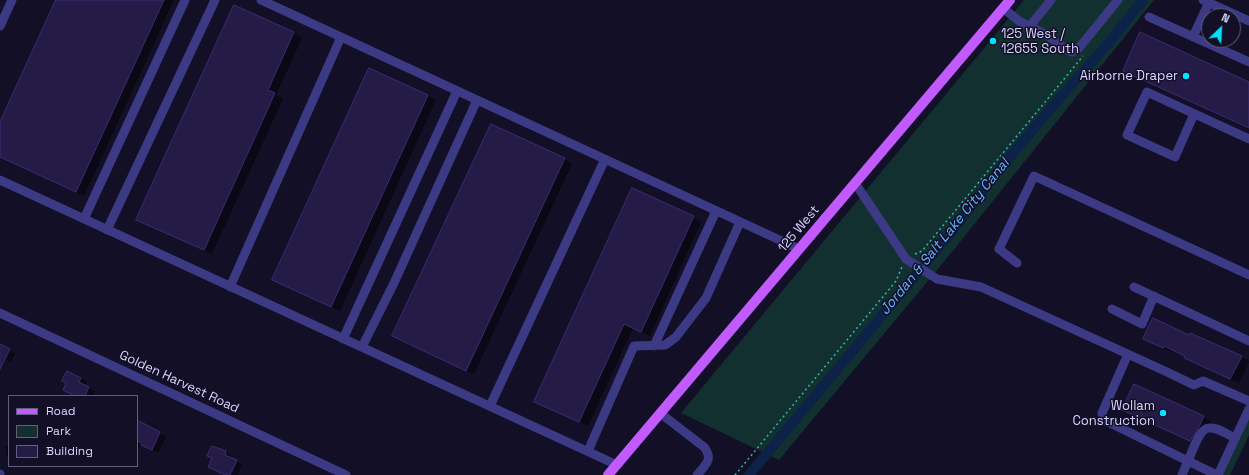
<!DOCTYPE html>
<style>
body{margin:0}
#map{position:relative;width:1249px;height:475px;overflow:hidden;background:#130f26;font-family:"Space Grotesk",sans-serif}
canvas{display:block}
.legend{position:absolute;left:8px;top:395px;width:130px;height:72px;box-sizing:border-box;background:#130f26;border:1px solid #625e7d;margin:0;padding:5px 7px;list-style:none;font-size:12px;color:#d9d4ff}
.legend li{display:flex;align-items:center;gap:8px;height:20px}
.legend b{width:20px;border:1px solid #625e7d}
.north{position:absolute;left:1201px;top:8px;width:40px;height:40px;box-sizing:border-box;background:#130f26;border:1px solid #625e7d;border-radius:50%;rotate:25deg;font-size:11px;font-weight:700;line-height:16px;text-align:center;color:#d9d4ff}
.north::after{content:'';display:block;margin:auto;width:14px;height:18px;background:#00e5ff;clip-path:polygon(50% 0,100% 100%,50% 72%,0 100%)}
</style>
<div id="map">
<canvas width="1249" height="475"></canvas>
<ul class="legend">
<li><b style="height:5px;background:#c25bff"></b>Road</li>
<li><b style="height:11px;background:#12302f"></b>Park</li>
<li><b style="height:11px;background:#241b47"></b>Building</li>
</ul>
<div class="north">N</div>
</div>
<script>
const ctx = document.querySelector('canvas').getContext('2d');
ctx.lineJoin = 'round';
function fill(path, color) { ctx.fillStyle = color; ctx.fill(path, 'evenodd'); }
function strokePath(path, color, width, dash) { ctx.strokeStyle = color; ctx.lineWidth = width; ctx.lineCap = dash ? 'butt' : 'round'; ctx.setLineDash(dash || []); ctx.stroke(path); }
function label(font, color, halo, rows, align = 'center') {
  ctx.font = font + ' "Space Grotesk",sans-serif'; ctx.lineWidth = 3; ctx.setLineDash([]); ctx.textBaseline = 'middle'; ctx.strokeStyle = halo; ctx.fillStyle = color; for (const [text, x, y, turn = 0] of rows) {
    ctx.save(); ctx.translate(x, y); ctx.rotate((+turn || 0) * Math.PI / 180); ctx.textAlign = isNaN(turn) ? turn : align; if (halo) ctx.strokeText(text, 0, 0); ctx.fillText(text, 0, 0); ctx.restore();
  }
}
fill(new Path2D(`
 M1024 0H1154L952 252 779 460 681 413Z
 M1249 418V435L1230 475H1223Z`), '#12302f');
fill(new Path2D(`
 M57 0H174L84 196 0 157V125Z
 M293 33 302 38 276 95 283 99 212 254 146 224Z
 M370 69 436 100 340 311 273 280Z
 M1124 71 1249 83V129L1132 75Z
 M564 159 572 164 474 374 393 336Z
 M693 217 701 222 650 336 633 328 588 426 544 406Z
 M1189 336 1242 357 1249 361 1243 376 1242 375 1239 383 1193 362 1185 356 1173 350 1172 352 1153 343Z
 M0 345 15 353 11 362 5 359 0 364Z
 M79 377 87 382 85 386 95 391 92 396H77Z
 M1131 414 1203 417 1212 422 1199 445Z
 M137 420 166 437 158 453 141 444 139 448 137 447Z
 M9 445V457L7 456 5 446Z
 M213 447 232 456 231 458 242 464 238 475H226L213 458Z`), '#0007');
strokePath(new Path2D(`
 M749 475 951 233 1002 166 1052 107 1106 46 1143 0`), '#0c2248', 10);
const building = new Path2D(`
 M56 0H164L76 192 0 157V122Z
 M234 5 294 32 268 90 275 93 204 250 136 220Z
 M1140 32 1249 82V128L1123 71Z
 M369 68 428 95 331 307 272 280Z
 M491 124 565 158 466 371 392 336Z
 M632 188 694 216 641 332 624 324 579 422 534 402Z
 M1153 318 1189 335 1190 333 1242 356 1230 379 1184 358 1185 356 1164 346 1163 348 1143 339Z
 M0 344 10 349 0 369Z
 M67 371 81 378 79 382 89 387 85 396H75L63 390 66 383 62 381Z
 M1134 384 1204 416 1199 427 1190 441 1122 410Z
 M137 420 160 432 152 450 141 445 142 443 137 441Z
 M212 446 226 451 225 455 237 460 230 475H225L208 467 212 458 207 456Z`);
fill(building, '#241b47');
strokePath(building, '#3b2d73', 1);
strokePath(new Path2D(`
 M915 254 922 251 1083 56
 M735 475 896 281 902 267`), '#2fb8b0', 1.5, [2, 3]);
strokePath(new Path2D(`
 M261 0 799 249
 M1203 0 1249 21
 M1003 8 1019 21 1047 35 1065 49 1072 52 1079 48 1118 0
 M1149 17 1249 62
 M0 26 12 0
 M1030 26 1051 0
 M1193 37 1210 0
 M1194 114 1175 157 1127 135 1147 92 1249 139
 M0 180 617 465
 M855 183 906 259 937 279 981 287 1167 372 1194 385 1203 381 1249 401
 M84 219 185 0
 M107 230 215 0
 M1017 263 999 249 1034 176 1249 275
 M230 287 341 37
 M1134 287 1249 341
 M1112 309 1142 324 1154 296
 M0 313 346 475
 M343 339 457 91
 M654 346 716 211
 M362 347 394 283 477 100
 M1128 354 1102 413 1104 420 1188 461C1192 453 1199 428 1209 428 1218 427 1228 435 1235 438
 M490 406 605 159
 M660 413 704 447C714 460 705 465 697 475
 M588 451 634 346 665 345 676 337 706 298 740 222
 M0 474V475
 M1182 475 1188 461 1217 475
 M1218 475 1249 409`), '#3d3a85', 9);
strokePath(new Path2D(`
 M608 475 1010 0`), '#c25bff', 10);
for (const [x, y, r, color] of [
 [993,41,4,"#00e5ff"],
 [1186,76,4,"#00e5ff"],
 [1163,413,4,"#00e5ff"]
]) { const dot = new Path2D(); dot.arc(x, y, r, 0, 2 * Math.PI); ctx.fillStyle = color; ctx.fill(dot); strokePath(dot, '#130f26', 1.5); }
label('13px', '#d9d4ff', '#130f26', [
 ["125 West /",1001,34,"left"],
 ["12655 South",1001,49,"left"],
 ["Airborne Draper",1178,76],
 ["Wollam",1155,406],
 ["Construction",1155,421]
], 'right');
label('13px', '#d9d4ff', '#130f26', [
 ["125 West",799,229,-50],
 ["Golden Harvest Road",179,382,25]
]);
label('italic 14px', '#62b6ff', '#130f26', [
 ["Jordan & Salt Lake City Canal",945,237,-51]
]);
</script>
